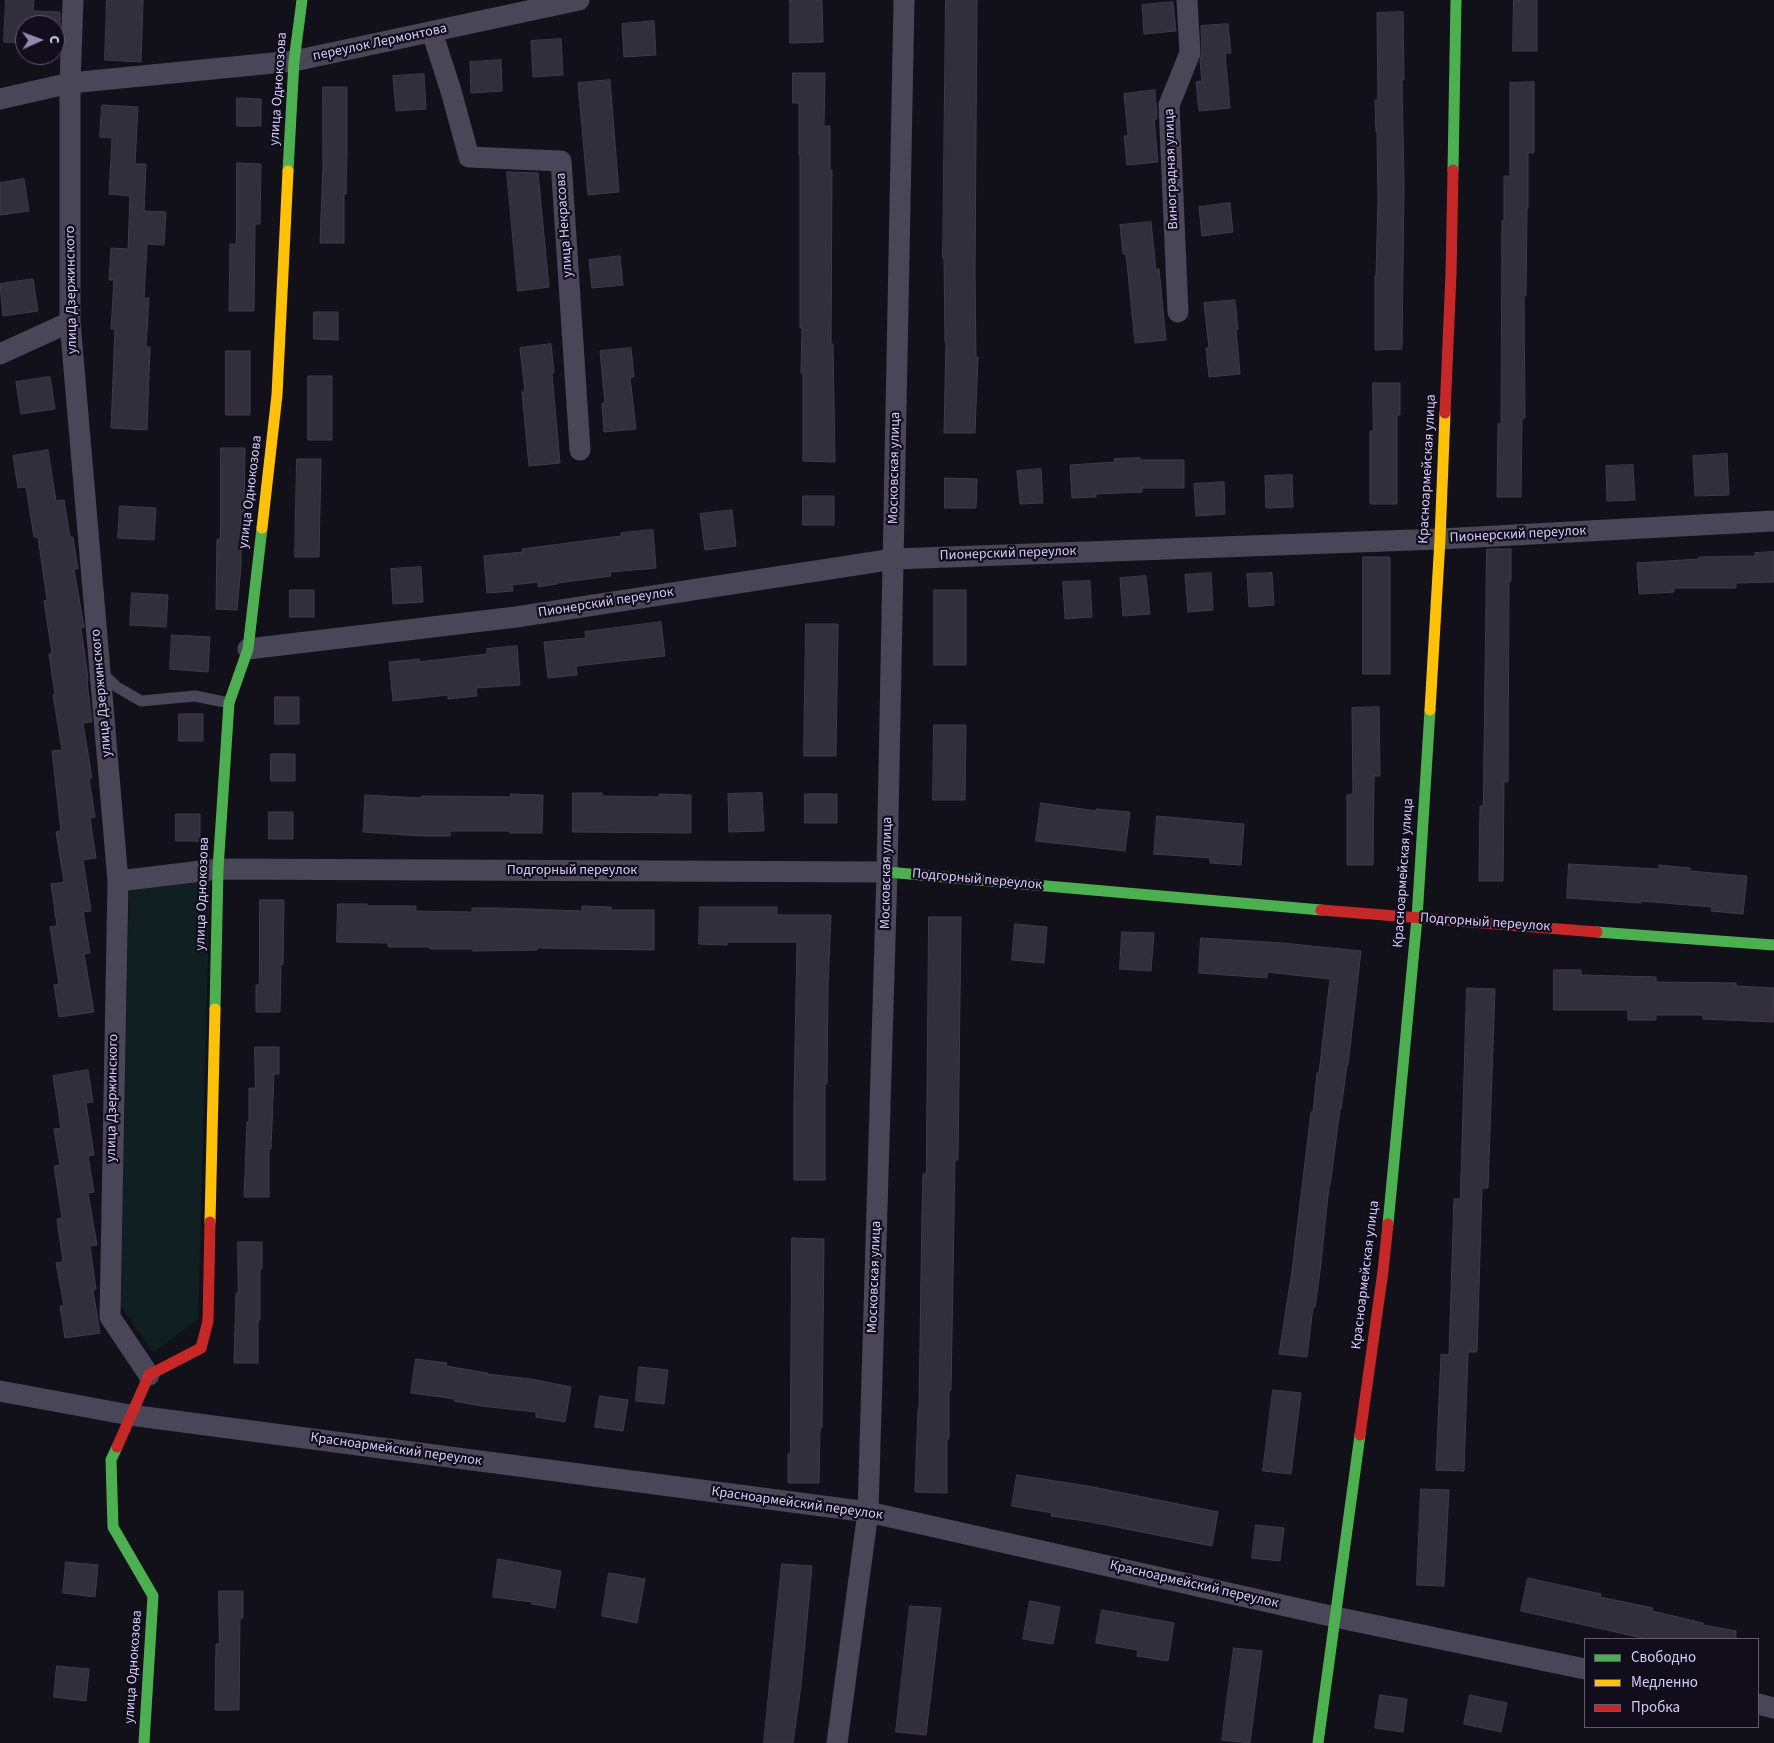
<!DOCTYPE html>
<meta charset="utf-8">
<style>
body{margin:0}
#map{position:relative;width:1774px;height:1743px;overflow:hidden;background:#121018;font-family:"Source Sans 3",sans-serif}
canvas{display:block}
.legend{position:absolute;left:1584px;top:1638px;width:175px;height:90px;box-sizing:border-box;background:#110d1b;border:1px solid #605974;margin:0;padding:6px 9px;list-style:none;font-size:15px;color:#d6ccfa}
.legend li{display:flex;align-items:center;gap:10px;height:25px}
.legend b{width:25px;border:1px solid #605974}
.north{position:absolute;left:15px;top:15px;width:50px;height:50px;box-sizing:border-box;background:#110d1b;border:1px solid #605974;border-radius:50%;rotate:88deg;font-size:14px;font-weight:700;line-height:20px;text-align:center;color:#d6ccfa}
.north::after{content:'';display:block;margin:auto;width:18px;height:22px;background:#918aab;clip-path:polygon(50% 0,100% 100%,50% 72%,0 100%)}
</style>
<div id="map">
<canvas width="1774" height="1743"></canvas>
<ul class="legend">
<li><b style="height:6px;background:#4caf50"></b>Свободно</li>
<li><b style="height:6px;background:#ffc107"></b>Медленно</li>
<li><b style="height:6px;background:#c62828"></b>Пробка</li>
</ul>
<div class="north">С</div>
</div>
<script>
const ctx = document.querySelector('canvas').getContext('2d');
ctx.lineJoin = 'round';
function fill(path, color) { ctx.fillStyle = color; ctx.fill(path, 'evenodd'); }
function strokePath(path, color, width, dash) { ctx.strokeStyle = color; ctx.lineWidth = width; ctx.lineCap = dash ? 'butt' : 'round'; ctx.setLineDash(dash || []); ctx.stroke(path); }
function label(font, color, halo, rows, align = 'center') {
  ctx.font = font + ' "Source Sans 3",sans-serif'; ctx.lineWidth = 4.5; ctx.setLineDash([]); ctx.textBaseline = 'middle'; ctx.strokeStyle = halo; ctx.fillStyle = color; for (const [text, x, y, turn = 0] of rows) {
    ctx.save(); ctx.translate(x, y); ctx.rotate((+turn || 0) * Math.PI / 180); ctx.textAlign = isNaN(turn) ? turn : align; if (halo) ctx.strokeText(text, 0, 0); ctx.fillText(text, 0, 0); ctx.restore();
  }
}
fill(new Path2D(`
 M210 879 198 1319 153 1353 121 1306 129 888Z`), '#102022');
const building = new Path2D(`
 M6 0H34L33 11 60 12V25H25V43L4 42Z
 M107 0H143L141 62 105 60Z
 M790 0H822L823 42 790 43Z
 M946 0H977L975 273 976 357H978L975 433H944L946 342H945L944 258H943Z
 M1514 0H1537V51H1513Z
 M1173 2 1176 31 1144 34 1142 5Z
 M1403 12 1404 80H1402L1404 185 1402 349 1375 350V276H1376L1378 201 1377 132H1376L1375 100H1378L1377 13Z
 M654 21 656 55 624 57 622 24Z
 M1228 24 1231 53H1225L1230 108 1199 111 1196 82 1202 81 1200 61 1202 52 1201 26Z
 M561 39 563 75 533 77 531 41Z
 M501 60 502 91 471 93 470 62Z
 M793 73H825L824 126H830V170H832L831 344H833L835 462 803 461V373H801L802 328H800V155H799V103H793Z
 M424 74 426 109 396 111 393 76Z
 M610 80 619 192 588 195 578 83Z
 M1534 82V153H1528V208H1527L1526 296H1524L1525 418H1522L1521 497H1497L1498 424H1501L1502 221H1504V176H1510V83Z
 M323 87H347V154L346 194H344V243H320L323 167Z
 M1155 90 1157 119H1154L1158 162 1127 165 1124 136H1128L1124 94Z
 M237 98 261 99V126H237Z
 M102 105 138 107 135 164H146L144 211 166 212 164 245 147 244 144 298H149L146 347H150L147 430 111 428 115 329H111L114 280H109L111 248 128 249 130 196 109 194 112 138 100 137Z
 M237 163 261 164 260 224H255L254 311H229L230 244H236Z
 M507 172 538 173 549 287 518 291Z
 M24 179 29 211 0 215V183Z
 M1230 203 1233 232 1202 236 1199 207Z
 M1151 222 1156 270 1159 269 1166 340 1135 343 1126 254H1123L1120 225Z
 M620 256 623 285 592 288 589 260Z
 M33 279 38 311 3 316 0 284Z
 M1235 300 1238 329H1236L1240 374 1209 377 1206 348H1209L1204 303Z
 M314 312H338V340L314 339Z
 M551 344 554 373 552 374 560 463 529 466 522 392H525L520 348Z
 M631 348 634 377H630L636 429 604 432 602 403H605L600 351Z
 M226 351H250V415H226Z
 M308 376H332V440H308Z
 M50 377 55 409 21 414 16 382Z
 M1373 383H1400V415H1397V504H1370V431H1373Z
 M221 448H245L244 512H241V566L237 610 216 609 217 539H220Z
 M48 450 56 501 64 500 70 537H73L78 569H74L84 627 81 628 87 671 88 681H87L92 722 83 723 92 778H89L95 817 90 818 96 858 83 860 91 911 83 912 90 953 84 954 94 1012 59 1017 54 985 59 984 50 927 57 926 51 884 64 882 56 832 61 831 52 751 62 750 53 695H55L49 654H52L44 601 47 600 38 537H34L26 487 18 488 13 456Z
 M1727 454 1729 495 1695 496 1693 456Z
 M1140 458 1141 460H1184V488H1142V492L1096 494V497L1072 498 1070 465 1115 462 1114 459Z
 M297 459H321L319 557H295Z
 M1633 465 1635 500 1607 501 1606 466Z
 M1041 469 1043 503 1020 504 1017 471Z
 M1292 475 1293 507 1266 508 1265 476Z
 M945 478 977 479 976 508H945Z
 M1224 482 1225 514 1196 516 1194 484Z
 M803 496H834V525H803Z
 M120 506 156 508 154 540 118 538Z
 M732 510 736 546 705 550 700 514Z
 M653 530 656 568 610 572 611 576 557 583V584L538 587V582L512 585 513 591 487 593 484 556 523 552 522 549 621 536V533Z
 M1487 549H1511V581H1509L1508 782H1504L1503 881H1479L1480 806H1483Z
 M1774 552V582L1736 583V588H1674V592L1639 594 1637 563 1699 559V557L1755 556V553Z
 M1363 557H1390V674H1363Z
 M421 567 423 602 393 604 391 569Z
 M1211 573 1213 610 1188 612 1185 575Z
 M1272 573 1274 605 1249 607 1247 574Z
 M1146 576 1150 614 1123 616 1120 578Z
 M1090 581 1092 617 1065 619 1063 582Z
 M290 590H314V617H290Z
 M934 590H966V665H934Z
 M132 593 168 595 166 627 130 625Z
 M661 622 665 656 576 666 577 675 548 678 544 642 586 638 585 632Z
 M806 624H838L836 756H804Z
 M172 635 210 637 208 672 170 669Z
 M517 646 520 685 476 688 477 696 448 699V695L393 701 389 662 419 659V662L487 654V649Z
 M275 697H299V724H275Z
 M1379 707 1380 776H1374L1373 865H1347V795L1353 794 1352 708Z
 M179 714H203V741H179Z
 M934 725H966L965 800H933Z
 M271 754H295V781H271Z
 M573 793H602V796L659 797V794L691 795V833L573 832Z
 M762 793 764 831 729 832 728 794Z
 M511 794 543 795 542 833H510V831H450V836H422L363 832 365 795 421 798V796L511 797Z
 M805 794H837V823H805Z
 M1041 803 1096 811V809L1130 812 1125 851 1036 841Z
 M269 812H293V839H269Z
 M176 814H200V841H176Z
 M1157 816 1244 824 1241 865 1210 863V858L1154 854Z
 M1569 864 1659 869V865L1690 868V871L1747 876 1743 914 1711 911 1712 907 1641 901V903L1567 898Z
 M260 900H284L283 964H281L280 1012H256V985H259Z
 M338 904H367V906H416V911L472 912V908H499L582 911V906L611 907V910H654V950L537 948V950L473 951V949H430V947H388V943L337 942Z
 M700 907H777V915H831L828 986 827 1084H825V1180H794V1102L797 942H727V945L699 944Z
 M929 917H961L958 1160H955L951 1390H949V1439H947V1493L915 1492 918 1409H919L922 1213 923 1174H926Z
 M1015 924 1047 927 1044 963 1012 960Z
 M1122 932 1154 933 1151 971 1120 969Z
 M1201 938 1282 943 1361 951 1348 1065H1347L1341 1109H1340L1330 1186H1329L1320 1272 1315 1307H1313L1307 1357 1279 1354 1292 1271 1311 1112H1313L1317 1073H1319L1330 979 1267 972V978L1199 973Z
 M1554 970H1581V975L1656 977V982L1736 983V986L1774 988 1773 1022 1703 1019V1015H1656V1020H1628V1010H1554Z
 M1467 988 1495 989 1488 1188H1482L1477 1352H1468L1464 1471 1436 1470 1441 1354 1449 1355 1454 1199H1460Z
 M255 1047H279V1074H274L271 1149H269V1197H244L247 1122H249V1088H255Z
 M88 1070 93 1102 86 1103 94 1155 88 1156 94 1192 88 1193 97 1245 90 1246 96 1289 93 1290 100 1333 65 1338 60 1306H64L56 1263 63 1262 57 1219 62 1218 54 1166 60 1165 54 1129 61 1128 53 1076Z
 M792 1238 824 1239 822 1428H820L819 1483H788V1454H790Z
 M238 1242H262V1269H260V1320H258V1363H234L236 1293H238Z
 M416 1359 447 1363 446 1366 487 1373V1374L531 1379 571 1387 565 1422 536 1417V1412L481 1406 454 1401 455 1399 411 1393Z
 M639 1367 668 1370 664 1404 636 1401Z
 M1273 1390 1301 1393 1291 1474 1263 1471Z
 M600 1396 628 1400 623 1431 595 1427Z
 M1017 1475 1088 1486 1218 1512 1212 1546 1091 1522 1051 1516 1052 1513 1012 1506Z
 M1421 1489 1449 1490 1444 1586 1417 1585Z
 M1256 1525 1284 1528 1280 1561 1252 1558Z
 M498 1559 561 1571 555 1608 532 1604V1602L493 1597Z
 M66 1562 98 1565 95 1597 63 1593Z
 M782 1564 812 1566 801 1686 793 1743H764Z
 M609 1573 645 1579 637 1623 602 1616Z
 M1528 1578 1601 1594 1600 1597 1653 1608 1652 1611 1703 1623V1625L1736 1631V1639H1647L1521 1611Z
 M219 1591H243V1618H240L239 1710H215L216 1644H219Z
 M1030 1601 1060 1607 1053 1644 1023 1639Z
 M910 1606 941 1608 926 1735 896 1732Z
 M1102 1610 1174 1623 1168 1661 1137 1656 1138 1650 1096 1643Z
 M1234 1648 1262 1651 1250 1743 1222 1740Z
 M57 1666 89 1669 86 1701 54 1697Z
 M1380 1695 1407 1699 1403 1732 1375 1728Z
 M1470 1695 1507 1703 1501 1732 1464 1724Z`);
fill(building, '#322f3c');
strokePath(building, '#403a4b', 1);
strokePath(new Path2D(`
 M101 672 117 687 141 701 195 696 229 703`), '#484657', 11);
strokePath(new Path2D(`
 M73 0 70 83V322L118 881 110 1317 149 1375
 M432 32 451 91 469 157 561 161 580 450
 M0 99 70 83 294 61 579 0
 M1178 312 1169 105 1190 53 1187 0
 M0 354 70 322
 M248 649 516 617 894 559 1440 539 1774 521
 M118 881 218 869 887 872
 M0 1391 130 1415 868 1512 1335 1617 1585 1669
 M1758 1704 1774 1708
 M837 1743 868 1512 887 872 904 0`), '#484657', 21);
strokePath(new Path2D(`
 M1453 170 1456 0
 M288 171 294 61 302 0
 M887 872 1321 910
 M1597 932 1774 945
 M215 1009 218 869 229 703 248 649 262 528
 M1388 1224 1417 918 1430 710
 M117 1447 111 1460 113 1527 153 1596 144 1743
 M1318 1743 1360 1435`), '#4caf50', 11);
strokePath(new Path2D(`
 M262 528 277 395 288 171
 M1430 710 1440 539 1445 413
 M210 1222 215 1009`), '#ffc107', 11);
strokePath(new Path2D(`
 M1445 413 1451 274 1453 170
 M1321 910 1597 932
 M1360 1435 1383 1271 1388 1224
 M117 1447 149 1375 201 1348 208 1321 210 1222`), '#c62828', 11);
label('14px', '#d6ccfa', '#110d1b', [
 ["переулок Лермонтова",380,43,-12],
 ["улица Однокозова",279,89,-86],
 ["Виноградная улица",1172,169,-92],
 ["улица Некрасова",565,225,-94],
 ["улица Дзержинского",72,290,-91],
 ["Московская улица",895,468,-89],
 ["Красноармейская улица",1428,469,-87],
 ["улица Однокозова",251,492,-83],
 ["Пионерский переулок",1518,535,-3],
 ["Пионерский переулок",1008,554,-2],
 ["Пионерский переулок",606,603,-9],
 ["улица Дзержинского",102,693,-95],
 ["Подгорный переулок",572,871],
 ["Московская улица",887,873,-89],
 ["Красноармейская улица",1404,873,-86],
 ["Подгорный переулок",977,880,5],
 ["улица Однокозова",203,894,-88],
 ["Подгорный переулок",1485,923,4],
 ["улица Дзержинского",113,1098,-89],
 ["Красноармейская улица",1366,1275,-83],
 ["Московская улица",875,1277,-88],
 ["Красноармейский переулок",396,1450,8],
 ["Красноармейский переулок",797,1504,8],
 ["Красноармейский переулок",1194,1585,13],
 ["улица Однокозова",134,1667,-86]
]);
</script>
